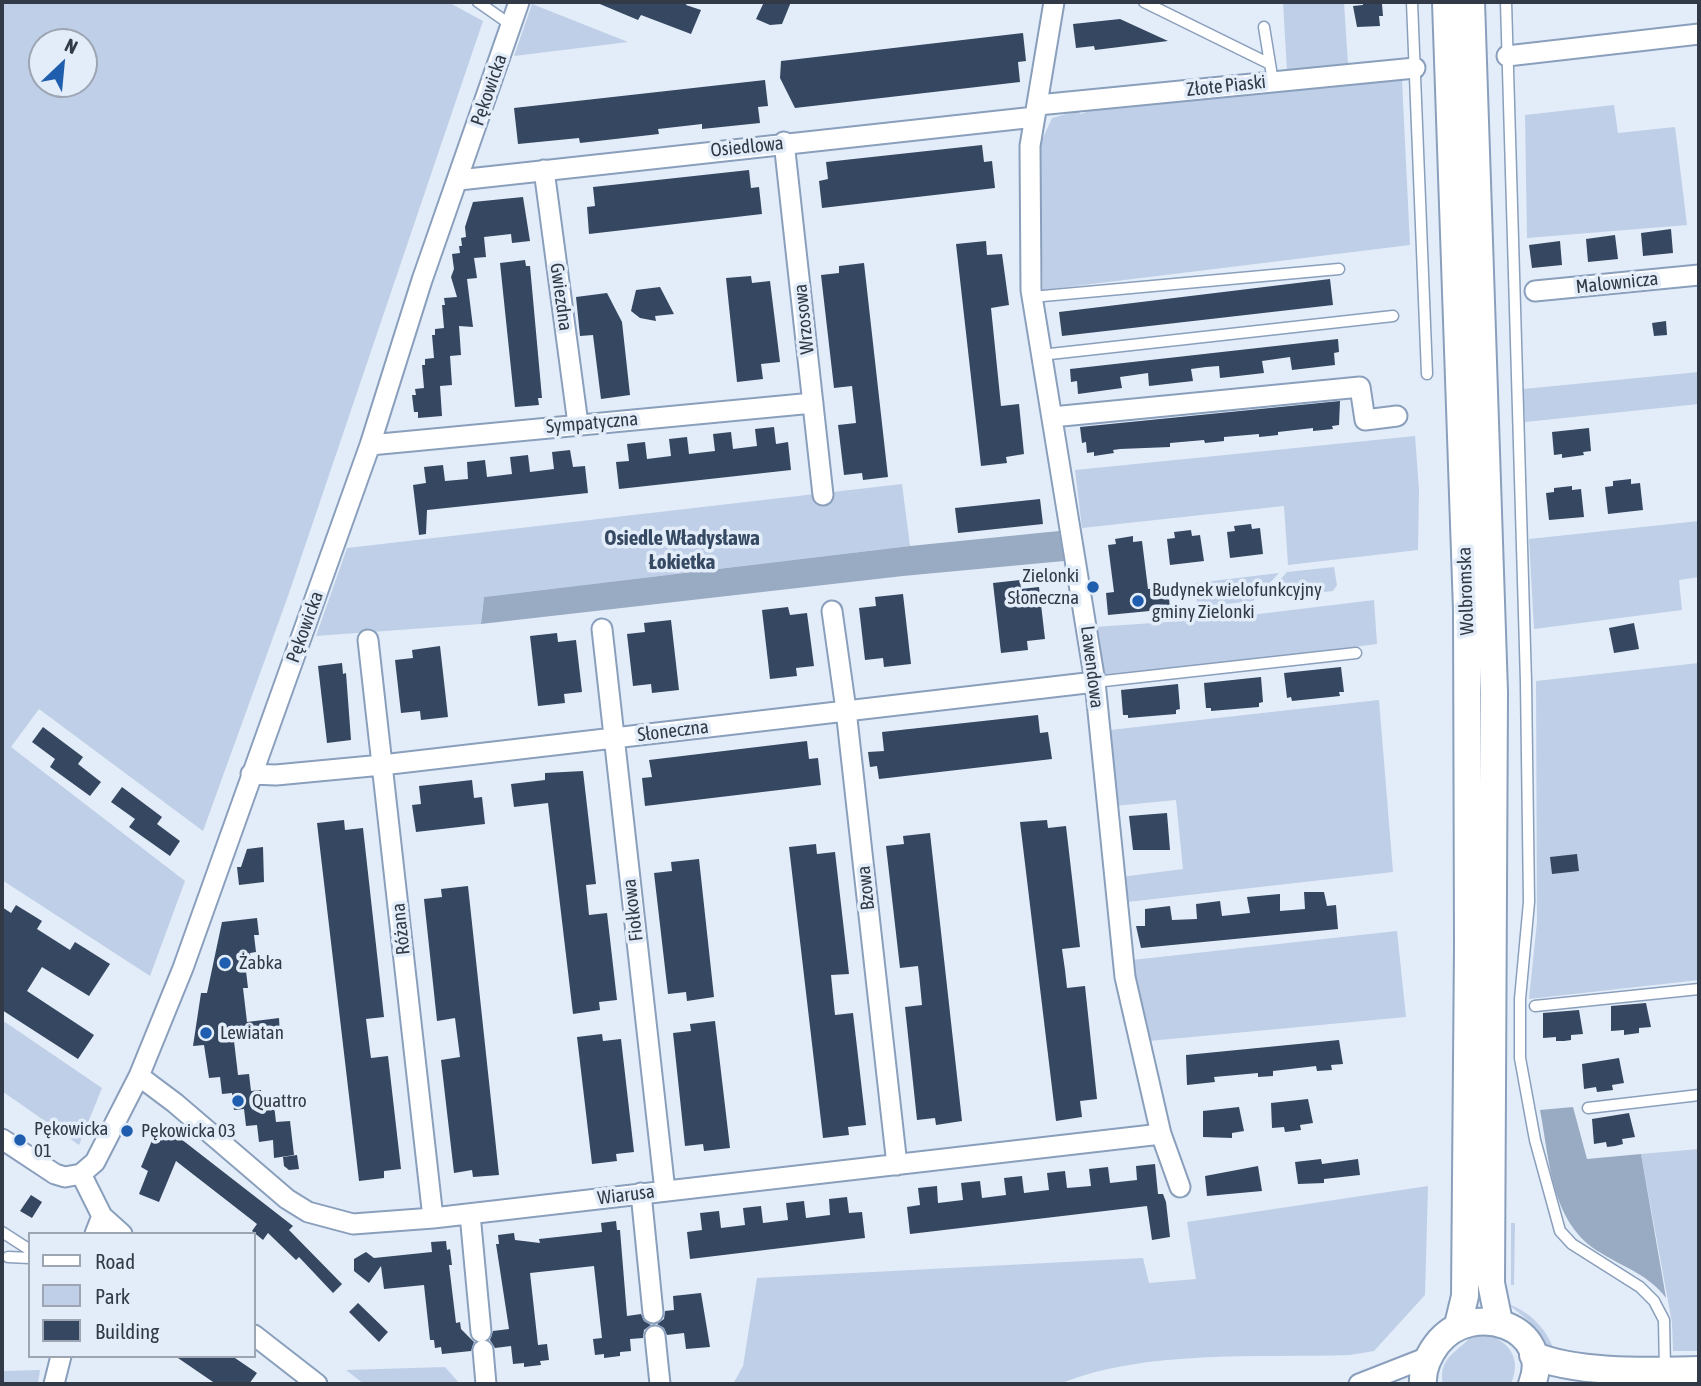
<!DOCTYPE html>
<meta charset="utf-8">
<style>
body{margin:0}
#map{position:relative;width:1701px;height:1386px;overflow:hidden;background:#e3edf9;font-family:"Asap Condensed",sans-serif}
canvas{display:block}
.frame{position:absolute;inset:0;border:4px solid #313a46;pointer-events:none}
.legend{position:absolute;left:28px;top:1232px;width:228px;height:126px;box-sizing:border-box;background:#e3edf9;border:2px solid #9ca5b1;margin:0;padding:9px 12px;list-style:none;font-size:21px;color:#313a46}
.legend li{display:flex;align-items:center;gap:14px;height:35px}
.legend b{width:35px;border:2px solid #9ca5b1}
.north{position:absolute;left:28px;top:28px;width:70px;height:70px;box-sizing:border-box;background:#e3edf9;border:2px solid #9ca5b1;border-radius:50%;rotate:26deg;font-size:19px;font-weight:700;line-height:28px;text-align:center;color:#313a46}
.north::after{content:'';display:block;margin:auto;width:24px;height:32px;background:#1f5eaf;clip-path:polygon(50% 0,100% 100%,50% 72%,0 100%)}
</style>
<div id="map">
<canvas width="1701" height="1386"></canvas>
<div class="frame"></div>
<ul class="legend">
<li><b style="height:9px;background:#fff"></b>Road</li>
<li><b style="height:19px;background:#bfcfe7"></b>Park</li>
<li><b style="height:19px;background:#354761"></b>Building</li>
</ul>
<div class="north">N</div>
</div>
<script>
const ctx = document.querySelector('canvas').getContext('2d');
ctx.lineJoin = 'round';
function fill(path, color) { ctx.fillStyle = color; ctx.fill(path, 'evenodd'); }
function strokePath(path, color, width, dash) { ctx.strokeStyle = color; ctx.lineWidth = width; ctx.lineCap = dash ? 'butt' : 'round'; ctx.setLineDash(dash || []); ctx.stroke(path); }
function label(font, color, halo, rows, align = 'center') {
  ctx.font = font + ' "Asap Condensed",sans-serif'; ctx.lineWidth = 7; ctx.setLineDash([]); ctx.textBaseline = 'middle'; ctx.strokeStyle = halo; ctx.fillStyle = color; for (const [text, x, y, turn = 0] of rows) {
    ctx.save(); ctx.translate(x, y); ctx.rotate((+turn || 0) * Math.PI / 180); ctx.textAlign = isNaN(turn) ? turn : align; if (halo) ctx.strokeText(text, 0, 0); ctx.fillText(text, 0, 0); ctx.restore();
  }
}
fill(new Path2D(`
 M2 2H448L483 21 288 596 203 831 39 709 11 747 185 881 150 976 2 880ZM42 42H84V84H42Z
 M1283 2H1344L1348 64 1287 71Z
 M532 4 628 42 514 56Z
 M1402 80 1410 245 1043 290 1038 140H1042L1052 118 1077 111 1081 114 1091 110Z
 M1614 105 1618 133 1675 127 1687 225 1527 238 1525 115Z
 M1699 372V404L1525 422 1523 389Z
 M1415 436 1419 490 1418 550 1288 565 1284 506 1082 528 1075 470Z
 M902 484 910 546 484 597 481 624 316 636 347 548Z
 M1699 521V577L1679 580 1682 610 1534 629 1529 539Z
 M1334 567 1337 585 1333 591 1263 599 1287 572Z
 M1279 573 1253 601 1201 607 1197 604 1196 583Z
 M1374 600 1377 644 1103 679 1095 627 1226 618Z
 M1699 663V980L1529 999 1537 922 1536 681Z
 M1379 700 1393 872 1127 902 1121 877 1183 869 1176 800 1114 806 1110 730Z
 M1397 931 1406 1017 1149 1041 1132 960Z
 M2 1020 102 1088 79 1145 2 1091Z
 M1699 1149V1351H1673L1672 1323 1641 1154Z
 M1428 1186 1425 1295 1374 1351 1350 1355C1256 1358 1146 1349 1059 1384H733L743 1366 757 1278 1143 1258 1149 1283 1196 1279 1187 1222Z
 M1511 1223H1515L1514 1285H1511Z
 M1508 1304C1533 1313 1548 1331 1556 1355L1545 1347 1530 1322Z
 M1475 1332C1504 1336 1524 1354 1511 1384H1443C1437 1356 1461 1351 1475 1332Z
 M445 1367 460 1384H364L346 1370Z
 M40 1370 38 1384H2V1371Z`), '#bfcfe7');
fill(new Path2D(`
 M1059 531 1064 561 903 576 481 624 484 597 910 546Z
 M1573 1107 1587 1159 1641 1154 1666 1298C1649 1275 1625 1268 1601 1253 1551 1224 1550 1162 1540 1110Z`), '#99aac3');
fill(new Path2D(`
 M595 2H687L686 5 701 10 691 34 641 15 638 20Z
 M764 2H791L782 24 770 25 756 19Z
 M1363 2 1382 4 1383 16H1379L1380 26 1357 27 1353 6 1363 5Z
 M1120 19 1168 41 1095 50 1094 46 1076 48 1073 24Z
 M1023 33 1026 61 1018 62 1020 82 795 108 780 78 781 61Z
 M765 80 768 106 758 107 760 123 702 129V124L658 129 659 134 580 143 579 138 518 144 514 108Z
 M982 145 984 162 992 161 995 188 822 208 819 181 828 179 826 162Z
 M749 170 751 188 759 187 762 214 589 234 587 207 595 206 593 187Z
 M523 197 530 241 512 243 511 234 484 237 486 257 474 258 477 278 467 279 473 327 459 326 461 355 450 356 452 385 440 386 442 416 418 418V412H414L412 395H416L415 389 424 388 422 365H425V359L434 358 432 335H435V329L444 328 442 305H445L444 298 457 297 451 277 454 269 452 254 460 253 459 246H462L461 238 466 237 465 227 473 202Z
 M1671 229 1673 253 1643 256 1641 233Z
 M1615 235 1618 259 1588 262 1586 239Z
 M986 241 987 255 1002 254 1009 305 991 308 1001 406 1019 404 1024 454 1006 457 1007 463 981 466 956 244Z
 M1560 241 1562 265 1532 268 1529 245Z
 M525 260 526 266H530L542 398H538L539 405 515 407 500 263Z
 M864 263 888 477 863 480 862 473 844 475 838 425 856 423 854 404 852 386 834 388 821 275 839 273V266Z
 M751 276 752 283 770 281 780 362 761 364 763 379 737 382 726 278Z
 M1330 279 1333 305 1062 336 1059 312Z
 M660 287 674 314 655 316 656 321 640 318 631 311 636 290Z
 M607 293 622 322 630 395 601 399 593 335 580 336 576 297Z
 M1666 321 1667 335 1654 336 1652 323Z
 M1338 339 1339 352 1334 353 1335 365 1292 370 1290 357 1262 361 1264 373 1220 378 1219 366 1206 367 1191 369 1193 381 1149 386 1148 373 1120 377 1122 388 1078 394 1077 381 1071 382 1070 369Z
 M1340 401 1339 425 1332 426 1333 429 1313 431V428L1278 432V435L1269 436 1259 437V434L1224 437V441L1205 443 1204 440 1170 443V447L1120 449 1113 450 1114 453 1094 456V452L1087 453 1086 442 1082 443 1080 427Z
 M774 427 776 444 788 442 791 470 619 489 616 462 629 461 627 444 645 442 647 459 671 456 669 439 687 437 689 454 715 451 713 434 731 432 733 449 757 446 755 429Z
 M1589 428 1591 451 1583 452 1584 455 1562 458V454L1554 455 1552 432Z
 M570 450 573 467 585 466 588 493 427 510 426 534 419 535 413 485 426 483 424 467 443 465 445 481 468 479 467 462 485 460 487 477 512 474 510 457 528 455 530 472 554 469 552 452Z
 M1631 479V484L1640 483 1643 510 1608 514 1605 487 1613 486V481Z
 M1572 486V490L1581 489 1584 517 1549 520 1546 493 1554 492V488Z
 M1040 499 1043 524 958 533 955 508Z
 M1251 524 1252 529 1260 528 1263 554 1230 558 1227 532 1235 531 1234 526Z
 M1191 530 1192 536 1200 535 1204 561 1170 565 1167 539 1175 538 1174 532Z
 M1133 536V542L1142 541 1148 589 1168 587 1170 609 1108 615 1106 593 1114 592 1108 545 1116 544 1115 539Z
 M1020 580 1021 589 1039 587 1045 639 1027 641 1028 650 1001 653 993 583Z
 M903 594 911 664 884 667 883 658 865 660 859 608 876 606 875 597Z
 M788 607 790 615 807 613 814 666 796 668 797 676 770 679 762 610Z
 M671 620 679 690 652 693 651 684 633 686 627 634 645 632 644 623Z
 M1634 623 1639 649 1614 653 1609 628Z
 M557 633 558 642 576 640 582 692 564 694 565 703 538 706 530 636Z
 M440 646 448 717 421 720 420 711 401 713 395 660 413 658 412 650Z
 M342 663 343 674 346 673 351 740 327 743 318 666Z
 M1341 667 1344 692H1339L1340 696 1292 701 1291 697 1287 698 1284 673Z
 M1261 677 1263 702 1259 703V707L1211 711V708H1206L1204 683Z
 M1178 684 1180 709 1176 710V714L1128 718V715H1123L1121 690Z
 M1038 715 1040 733 1048 732 1052 759 879 779 877 766 870 767 868 752 884 751 882 732Z
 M43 727 83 757 78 764 101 782 90 796 50 767 55 759 32 742Z
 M807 741 809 759 818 758 821 785 645 806 642 778 652 777 649 760Z
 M583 771 596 884 586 885 589 915 607 913 617 1000 599 1002 600 1010 573 1014 548 803 514 807 511 784 545 780V773Z
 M472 780 474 798 482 797 485 824 416 832 412 805 421 804 419 786Z
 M122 787 162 817 157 824 180 841 170 856 129 827 135 819 111 802Z
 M1167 813 1170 850H1133L1129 816Z
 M344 820 345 830 363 828 384 1017 366 1019 370 1051 371 1058 388 1056 401 1169 384 1171V1178L359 1181 317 823Z
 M1047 820 1048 828 1066 826 1080 947 1062 949 1065 970 1067 988 1085 986 1097 1099 1080 1101 1082 1117 1056 1121 1020 822Z
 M930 833 962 1121 936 1125 935 1118 917 1120 905 1007 922 1005 919 974 918 966 900 968 886 846 904 844 903 836Z
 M816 844 817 854 835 852 849 974 831 975 835 1015 853 1013 866 1125 848 1127 849 1135 823 1138 789 847Z
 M263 847 264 882 239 885 237 867H241L247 849Z
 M1577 854 1579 871 1552 874 1550 857Z
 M699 859 714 997 687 1001 686 992 668 994 654 873 672 871 671 862Z
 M468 886 499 1175 473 1177 472 1170 454 1173 441 1060 460 1057 455 1018 437 1021 424 899 442 897 441 889Z
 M1304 892H1324L1327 906 1336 905 1338 929 1141 948 1136 926H1145V909L1170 906 1172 920 1197 919 1196 904 1220 901 1222 916 1250 913 1247 897 1280 894V911L1305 909Z
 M16 905 42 921 37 929 70 950 75 942 110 964 89 996 42 967 27 991 94 1035 78 1059 2 1010V907L11 913Z
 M257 918 259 935H254L256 952 250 953 252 970 246 971 248 988H243L247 1022 279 1018 280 1035 234 1041 238 1075 249 1074 251 1091 261 1090 263 1107 274 1105 276 1122 290 1121 294 1155 274 1158 273 1140 259 1142 257 1125 246 1126 244 1109 234 1110 232 1093 222 1094 220 1077 209 1078 204 1045 193 1046 201 993H207L222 922Z
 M1646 1003 1651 1027 1639 1028V1033L1624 1035V1030L1611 1031V1006Z
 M1579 1010 1583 1034 1571 1035V1040L1564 1041H1556V1037L1543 1038V1013Z
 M715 1021 730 1148 704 1151 703 1144 685 1146 673 1033 691 1031 690 1024Z
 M602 1034 603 1041 621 1039 634 1152 616 1154 617 1161 592 1164 577 1037Z
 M1339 1040 1343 1064 1331 1065 1332 1070 1317 1071 1316 1066 1273 1071V1076L1258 1077V1073L1214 1077 1215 1082 1187 1085 1186 1055Z
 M1619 1058 1624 1083 1612 1085 1613 1090 1597 1092 1596 1087 1584 1089 1582 1064Z
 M1308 1099 1313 1123 1300 1125 1301 1130 1285 1132 1284 1127 1272 1128 1271 1103Z
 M1239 1107 1244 1131 1232 1133V1138L1203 1137V1111Z
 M1629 1113 1635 1137 1622 1139 1623 1144 1615 1146 1607 1147 1606 1142 1594 1144 1592 1119Z
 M158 1126 172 1132 293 1226 289 1230 342 1284 333 1293 299 1257 296 1260 268 1233 263 1240 252 1231 257 1224 176 1161 159 1202 139 1194 148 1171 141 1167Z
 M297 1155 299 1169 289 1170 284 1166 283 1157Z
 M1321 1159 1322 1164 1358 1159 1360 1175 1324 1179V1183L1298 1184 1295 1162Z
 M1155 1164 1158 1194H1163L1166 1202 1170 1237 1152 1240 1147 1206 910 1234 907 1207 920 1205 918 1188 937 1186 938 1203 963 1200 961 1183 980 1181 982 1198 1006 1195 1004 1178 1022 1176 1024 1193 1049 1190 1047 1173 1065 1171 1067 1188 1091 1186 1089 1169 1108 1167 1110 1183 1137 1180 1136 1166Z
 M1258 1166 1262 1191 1207 1196 1205 1176Z
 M31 1195 42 1202 32 1218 20 1211Z
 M847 1197 849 1213 862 1212 865 1238 690 1259 687 1232 702 1230 700 1213 719 1211 721 1228 745 1225 743 1208 761 1206 763 1223 788 1220 786 1203 804 1201 806 1218 830 1215 829 1199Z
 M616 1221 617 1230H620L627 1316 641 1314 644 1321 651 1325 644 1330 643 1338 630 1339 631 1351 620 1352V1356L604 1358V1354L595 1355 593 1339 602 1338 594 1266 530 1273 538 1345 547 1344 549 1360 540 1361 541 1365 524 1367V1363L513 1364 511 1346 495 1348 490 1340 493 1331 509 1329 496 1244H499L498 1235 514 1233 515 1240 540 1243 539 1239 602 1232 601 1223Z
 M446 1241 447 1250 450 1249 452 1265H449L456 1323 460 1322 461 1329 474 1342 471 1351 442 1354 441 1347 435 1348 434 1340H430L424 1285 384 1289 381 1266 369 1283 354 1271V1259L366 1252 374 1258 432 1252 431 1242Z
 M701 1293 710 1347 686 1349 684 1333 667 1335 664 1328 657 1324 664 1319 665 1311 674 1310 673 1296Z
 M358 1303 388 1332 379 1342 349 1312Z
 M175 1356H232L257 1373 249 1384H216Z`), '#354761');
const service = new Path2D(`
 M478 2 511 25
 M1144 2 1270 64
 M1412 2 1427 374
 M1506 2 1526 682 1529 902 1520 999V1058L1535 1140 1560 1231 1572 1244 1640 1287 1654 1301 1664 1320 1665 1370
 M1264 27 1273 82
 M1032 297 1339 269
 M1041 355 1393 316
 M1095 682 1356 653
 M1535 1006 1699 989
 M1588 1108 1699 1095
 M2 1232 30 1250
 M8 1257 30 1258`);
const minor = new Path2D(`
 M1054 2 1030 146 1031 290 1095 682 1125 977 1161 1134 1180 1187
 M1507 56 1699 34
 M1038 105 1415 68
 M784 142 823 495
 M544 170 578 424
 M459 180 1035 117
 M1535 291 1699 275
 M1052 417 1360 387 1365 420 1397 416
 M370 445 813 403
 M832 611 846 710 897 1165
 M602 629 665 1191
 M368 640 433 1218
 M251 774 276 775 382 765 1095 682
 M139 1076 175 1103 287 1199 308 1212 353 1224 433 1218 1161 1134
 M2 1139 55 1174 65 1177 81 1174 95 1162 139 1076 183 968 370 445 422 280 519 2
 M81 1174 102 1216 95 1234
 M641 1193 653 1313
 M470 1214 481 1332
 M102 1216 122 1234
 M254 1335 317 1384
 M655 1336 660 1384
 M483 1350 486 1384
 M54 1384 61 1356
 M1359 1384 1428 1357`);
const secondary = new Path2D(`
 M1446 2 1467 610 1468 945 1465 1296 1458 1325
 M1471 2 1494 692 1491 1283 1499 1322
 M1533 1355C1576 1374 1651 1371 1699 1370
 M1423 1384C1422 1368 1428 1356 1437 1344 1473 1298 1554 1328 1532 1384`);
strokePath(service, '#8a9fbc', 13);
strokePath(minor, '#8a9fbc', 23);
strokePath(secondary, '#8a9fbc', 30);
strokePath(service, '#fff', 10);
strokePath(minor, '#fff', 19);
strokePath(secondary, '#fff', 26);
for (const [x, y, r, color] of [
 [1093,587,7,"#1f5eaf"],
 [1138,601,7,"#1f5eaf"],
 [225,963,7,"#1f5eaf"],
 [206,1033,7,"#1f5eaf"],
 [238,1101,7,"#1f5eaf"],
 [127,1131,7,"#1f5eaf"],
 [20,1140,7,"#1f5eaf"]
]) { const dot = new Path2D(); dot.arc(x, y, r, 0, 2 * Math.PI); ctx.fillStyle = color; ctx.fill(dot); strokePath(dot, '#e3edf9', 2.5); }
label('19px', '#313a46', '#e3edf9', [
 ["Złote Piaski",1226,86,-6],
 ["Pękowicka",489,90,-71],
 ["Osiedlowa",747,147,-6],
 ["Malownicza",1617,283,-6],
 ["Gwiezdna",561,297,82],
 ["Wrzosowa",804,319,-96],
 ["Sympatyczna",592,423,-5],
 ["Wolbromska",1466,591,-92],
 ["Pękowicka",305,627,-70],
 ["Lawendowa",1092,667,83],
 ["Słoneczna",673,731,-7],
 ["Bzowa",866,888,-96],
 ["Fiołkowa",633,910,-97],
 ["Różana",401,929,-96],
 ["Wiarusa",626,1195,-7]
]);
label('19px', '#313a46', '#e3edf9', [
 ["Zielonki",1079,576,"right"],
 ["Słoneczna",1079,598,"right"],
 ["Budynek wielofunkcyjny",1152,590],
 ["gminy Zielonki",1152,612],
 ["Żabka",239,963],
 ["Lewiatan",220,1033],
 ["Quattro",252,1101],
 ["Pękowicka",34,1129],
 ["01",34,1151],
 ["Pękowicka 03",141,1131]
], 'left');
label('bold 21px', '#364962', '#e3edf9', [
 ["Osiedle Władysława",682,538],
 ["Łokietka",682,562]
]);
</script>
